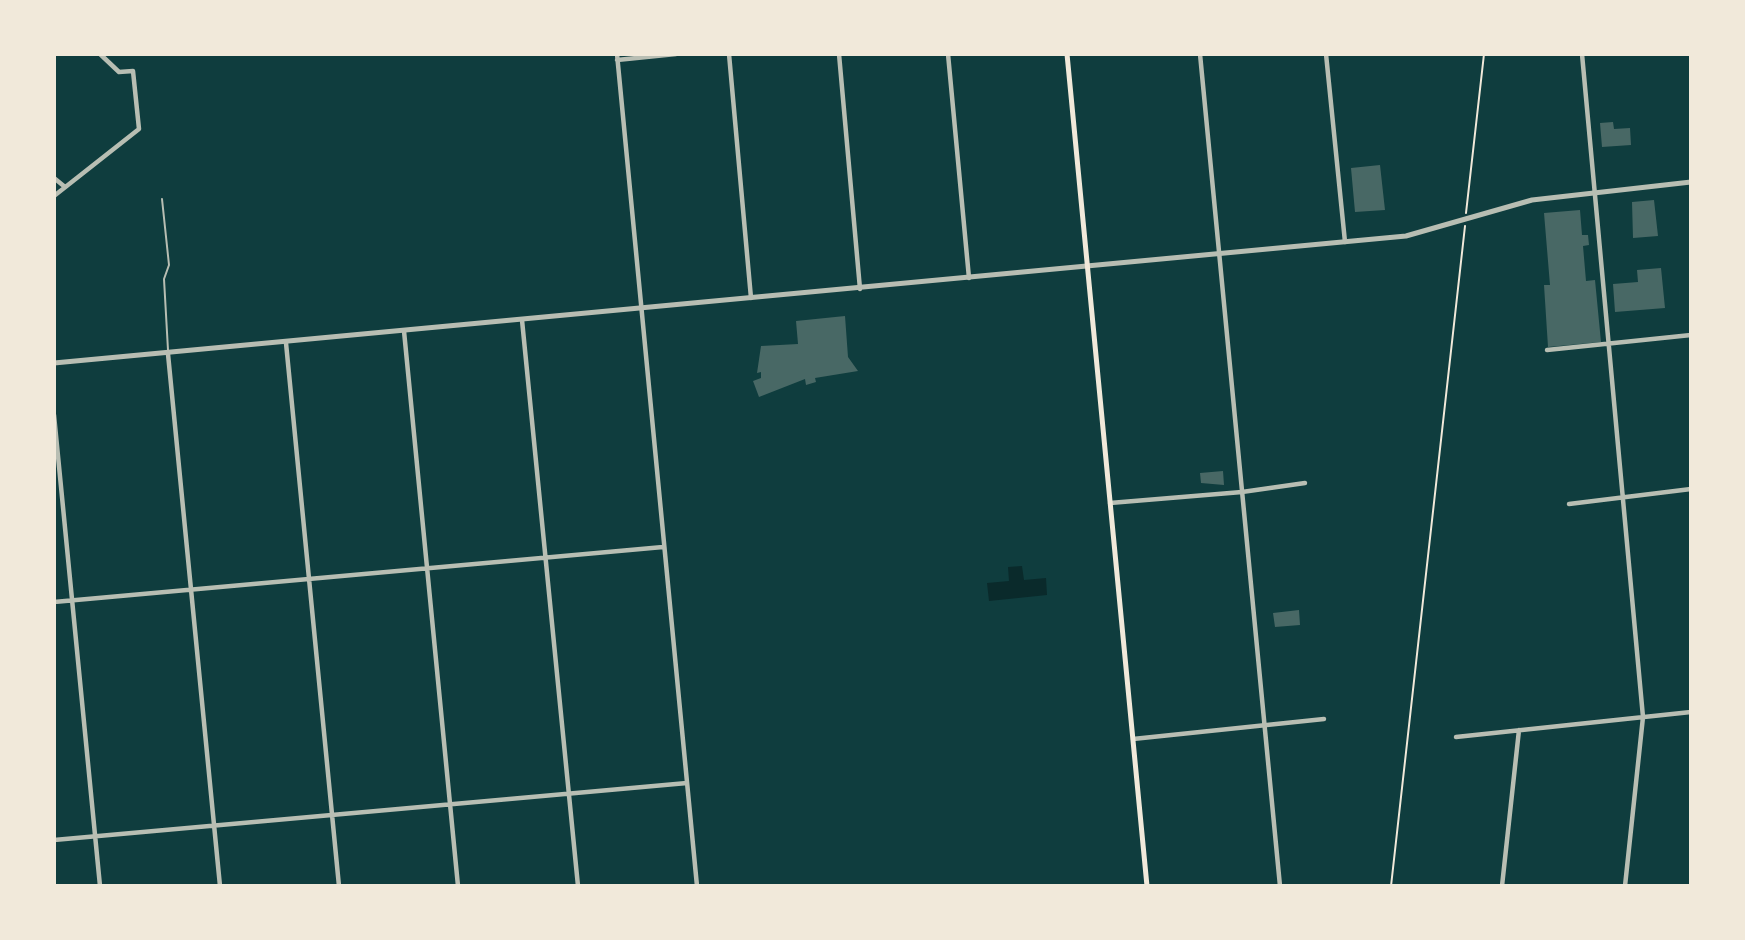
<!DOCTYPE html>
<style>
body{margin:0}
#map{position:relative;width:1745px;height:940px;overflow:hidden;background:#0f3d3e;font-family:"Archivo Narrow",sans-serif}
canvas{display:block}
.frame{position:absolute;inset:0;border:56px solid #f1e9da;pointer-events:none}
</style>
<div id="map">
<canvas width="1745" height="940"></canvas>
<div class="frame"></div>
</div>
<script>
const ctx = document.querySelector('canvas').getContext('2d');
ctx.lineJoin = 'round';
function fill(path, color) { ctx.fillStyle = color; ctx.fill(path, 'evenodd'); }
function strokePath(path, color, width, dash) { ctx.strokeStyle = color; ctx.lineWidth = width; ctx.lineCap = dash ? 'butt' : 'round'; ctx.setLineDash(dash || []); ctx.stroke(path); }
fill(new Path2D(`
 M1022 566 1024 580 1046 578 1047 595 989 601 987 583 1009 581 1008 567Z`), '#0a2a2b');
fill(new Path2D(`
 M1613 122 1614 129 1630 128 1631 145 1602 147 1600 123Z
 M1380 165 1385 210 1355 212 1351 168Z
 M1654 200 1658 236 1633 238 1632 202Z
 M1580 210 1582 235H1588L1589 245 1583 246 1586 281 1595 280 1601 342 1548 347 1544 285H1550L1544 213Z
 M1661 268 1665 308 1615 312 1613 284 1638 282 1637 270Z
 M845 316 848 357 858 371 815 378 816 382 806 385 805 379 759 397 753 381 761 378V372L757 373 761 346 798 344 796 321Z
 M1223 471 1224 485 1201 483 1200 473Z
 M1299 610 1300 625 1275 627 1273 613Z`), '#486865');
strokePath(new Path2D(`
 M1466 213 1484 54
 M1391 886 1465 226`), '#f1e9da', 2);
strokePath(new Path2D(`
 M162 199 169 265 164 279 168 350`), '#b8beb3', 2);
strokePath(new Path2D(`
 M617 54 697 886
 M729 54 751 298
 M839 54 860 289
 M948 54 969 278
 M1200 54 1280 886
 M1326 54 1345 242
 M1582 54 1643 717 1625 886
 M617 60 676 54
 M54 178 65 187
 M54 196 139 129 133 71 119 72 100 54
 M522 320 578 886
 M404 331 458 886
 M286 343 339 886
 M1547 350 1691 335
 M168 354 220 886
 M54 415 100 886
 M1110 503 1242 492 1305 483
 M1569 504 1691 489
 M54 602 663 547
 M1456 737 1691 712
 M1133 739 1324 719
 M54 840 687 783
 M1502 886 1519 730`), '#b8beb3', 4.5);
strokePath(new Path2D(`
 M54 363 1406 236 1532 200 1691 182`), '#b8beb3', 5);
strokePath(new Path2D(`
 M1067 54 1147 886`), '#f1e9da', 5);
</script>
